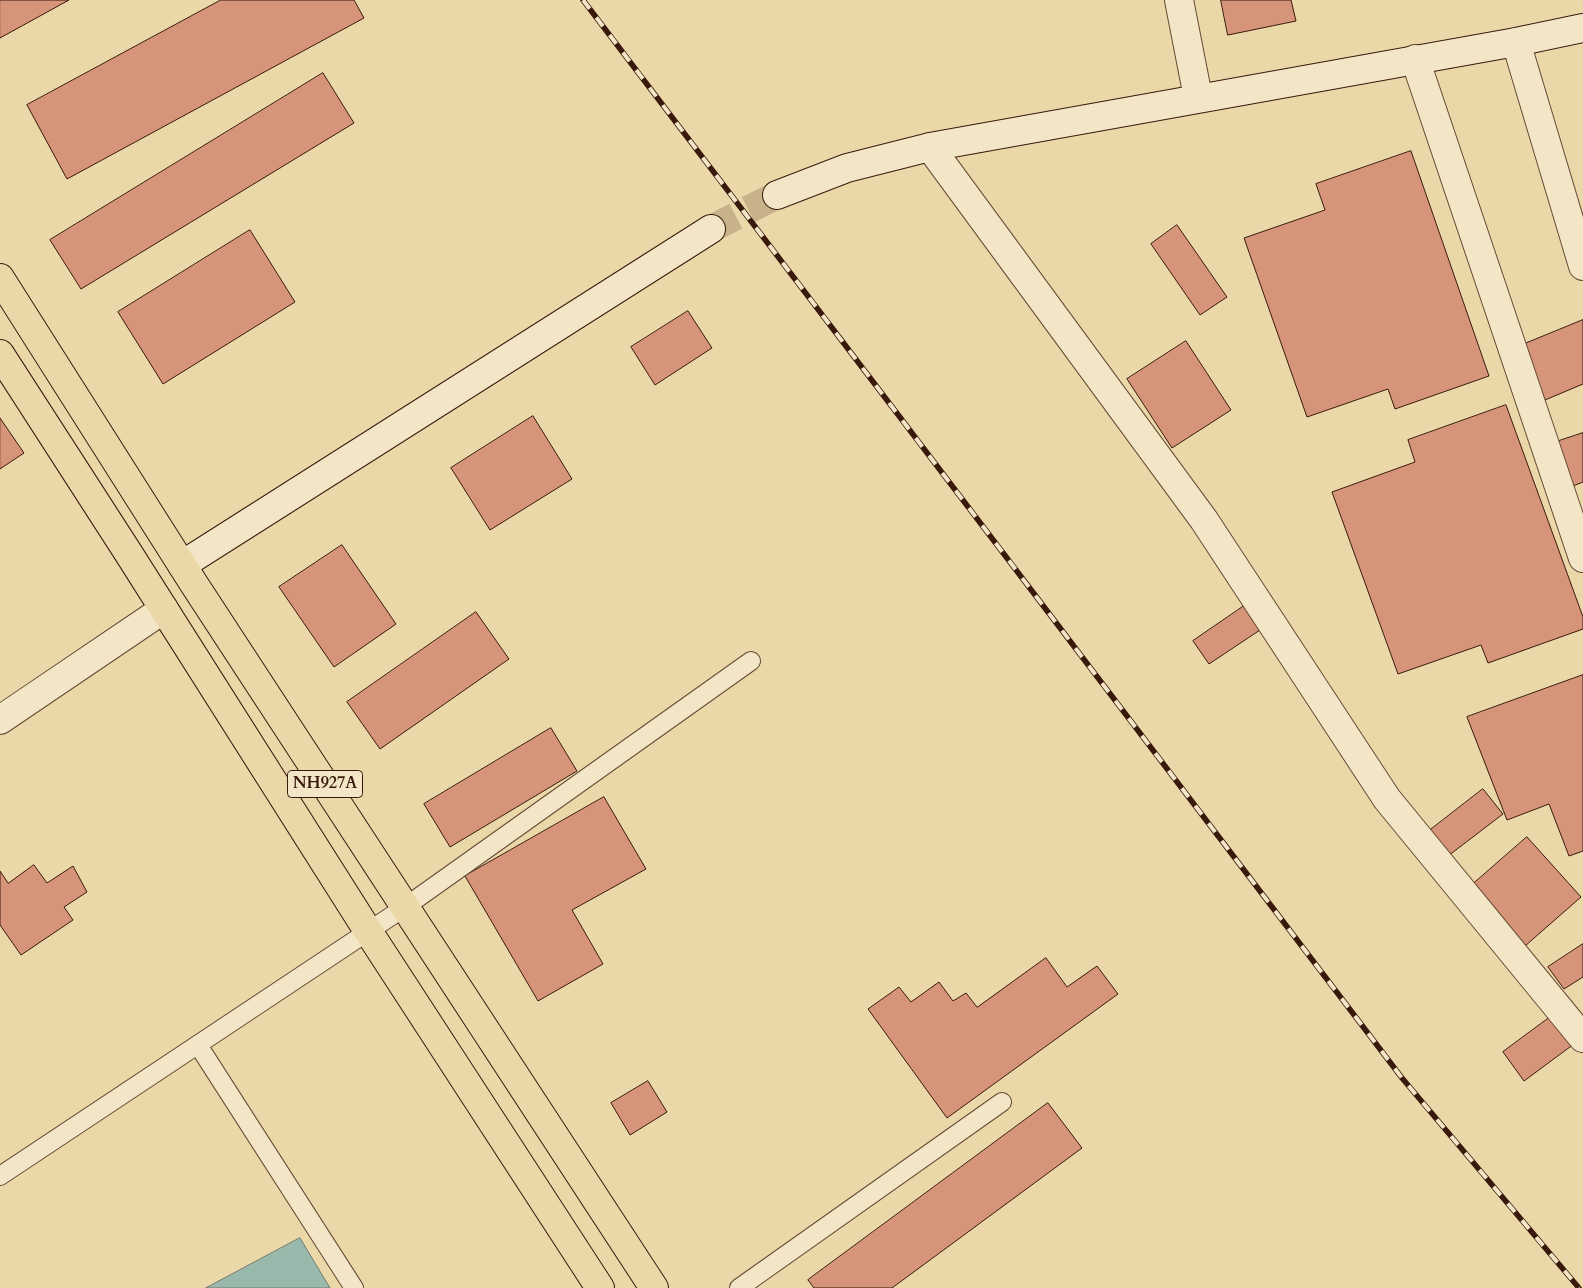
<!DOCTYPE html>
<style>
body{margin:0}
canvas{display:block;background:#ebd8a9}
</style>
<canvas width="1583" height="1288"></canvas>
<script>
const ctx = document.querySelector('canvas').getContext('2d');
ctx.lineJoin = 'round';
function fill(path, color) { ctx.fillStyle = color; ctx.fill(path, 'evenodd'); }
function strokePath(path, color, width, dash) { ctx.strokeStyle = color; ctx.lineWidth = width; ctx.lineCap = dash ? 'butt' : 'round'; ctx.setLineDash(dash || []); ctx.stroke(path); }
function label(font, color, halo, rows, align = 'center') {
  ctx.font = font + ' Cardo,serif'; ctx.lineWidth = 4.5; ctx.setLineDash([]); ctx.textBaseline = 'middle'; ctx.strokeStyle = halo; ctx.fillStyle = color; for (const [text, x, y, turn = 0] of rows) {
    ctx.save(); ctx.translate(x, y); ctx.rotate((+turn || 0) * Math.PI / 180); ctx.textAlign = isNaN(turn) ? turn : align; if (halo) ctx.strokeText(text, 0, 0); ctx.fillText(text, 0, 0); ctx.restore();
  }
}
const water = new Path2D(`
 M300 1238 330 1288H206Z`);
fill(water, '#98b9ac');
strokePath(water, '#72796c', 1);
const building = new Path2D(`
 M0 0H69L0 38Z
 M221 0H354L364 18 67 179 27 105Z
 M1221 0H1291L1296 21 1228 35Z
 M323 73 354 123 81 289 50 240Z
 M1411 151 1489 376 1395 409 1388 389 1307 417 1244 238 1325 210 1316 184Z
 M1177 225 1227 297 1200 315 1151 244Z
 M250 230 295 302 163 384 118 312Z
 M688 311 712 348 655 385 631 347Z
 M1583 320V384L1545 400 1522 345Z
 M1186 341 1231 410 1172 448 1127 379Z
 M1506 405 1583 617V629L1488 663 1481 645 1398 674 1332 492 1415 462 1408 440Z
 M533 416 572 479 490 530 451 468Z
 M0 418 24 453 0 469Z
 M1583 433V482L1573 486 1556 442Z
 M342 545 396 624 334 667 279 587Z
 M1244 606 1260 630 1209 664 1193 641Z
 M476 612 509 659 380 749 347 702Z
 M1583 675V851L1569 856 1549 804 1507 820 1467 717Z
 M551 728 577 771 450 847 424 804Z
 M1483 789 1503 814 1448 856 1429 831Z
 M604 797 646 869 572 910 603 964 538 1001 465 876Z
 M1527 837 1581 897 1525 946 1472 885Z
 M34 865 47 883 73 866 87 892 64 907 73 920 21 955 0 925V871L8 883Z
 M1583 944V977L1564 989 1548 967Z
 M1046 958 1067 987 1097 966 1118 994 947 1118 868 1009 899 987 911 1002 939 982 953 1001 966 993 977 1007Z
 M1553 1015 1574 1044 1524 1081 1503 1052Z
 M648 1081 667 1112 630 1135 611 1103Z
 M1048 1103 1082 1148 892 1288H814L808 1280Z`);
fill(building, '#d69579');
strokePath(building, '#3a190d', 1);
strokePath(new Path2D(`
 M711 229 777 195`), '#c8b28a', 28, [28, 14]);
const service = new Path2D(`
 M198 1045 354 1288
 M0 1176 405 907 751 661
 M739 1288 1002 1102`);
const minor = new Path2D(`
 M1179 0 1198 97
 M1516 42 1583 266
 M1415 59 1583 558
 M930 147 1204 520 1387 799 1583 1038
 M0 720 164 609`);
const secondary = new Path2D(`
 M777 195 847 168 930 147 1516 42 1583 28
 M182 565 711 229`);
const trunk = new Path2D(`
 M0 278 194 584 654 1288
 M0 354 129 554 368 931 600 1288`);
strokePath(service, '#664934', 20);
strokePath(minor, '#664934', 30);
strokePath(secondary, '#3a190d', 30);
strokePath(trunk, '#3a190d', 30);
strokePath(service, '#f2e6c7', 18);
strokePath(minor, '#f2e6c7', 28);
strokePath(secondary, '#f2e6c7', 28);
strokePath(trunk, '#ebd8a9', 28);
const rail = new Path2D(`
 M583 0 1402 1078 1579 1288`);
strokePath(rail, '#3a190d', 5.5);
strokePath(rail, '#f2e6c7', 4, [11]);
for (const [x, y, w] of [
 [325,784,75]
]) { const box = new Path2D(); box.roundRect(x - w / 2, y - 13.5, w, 27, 4); ctx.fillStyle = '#f2e6c7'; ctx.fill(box); strokePath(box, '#3a190d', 1); }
label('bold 16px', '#3a190d', null, [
 ["NH927A",325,784]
]);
</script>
